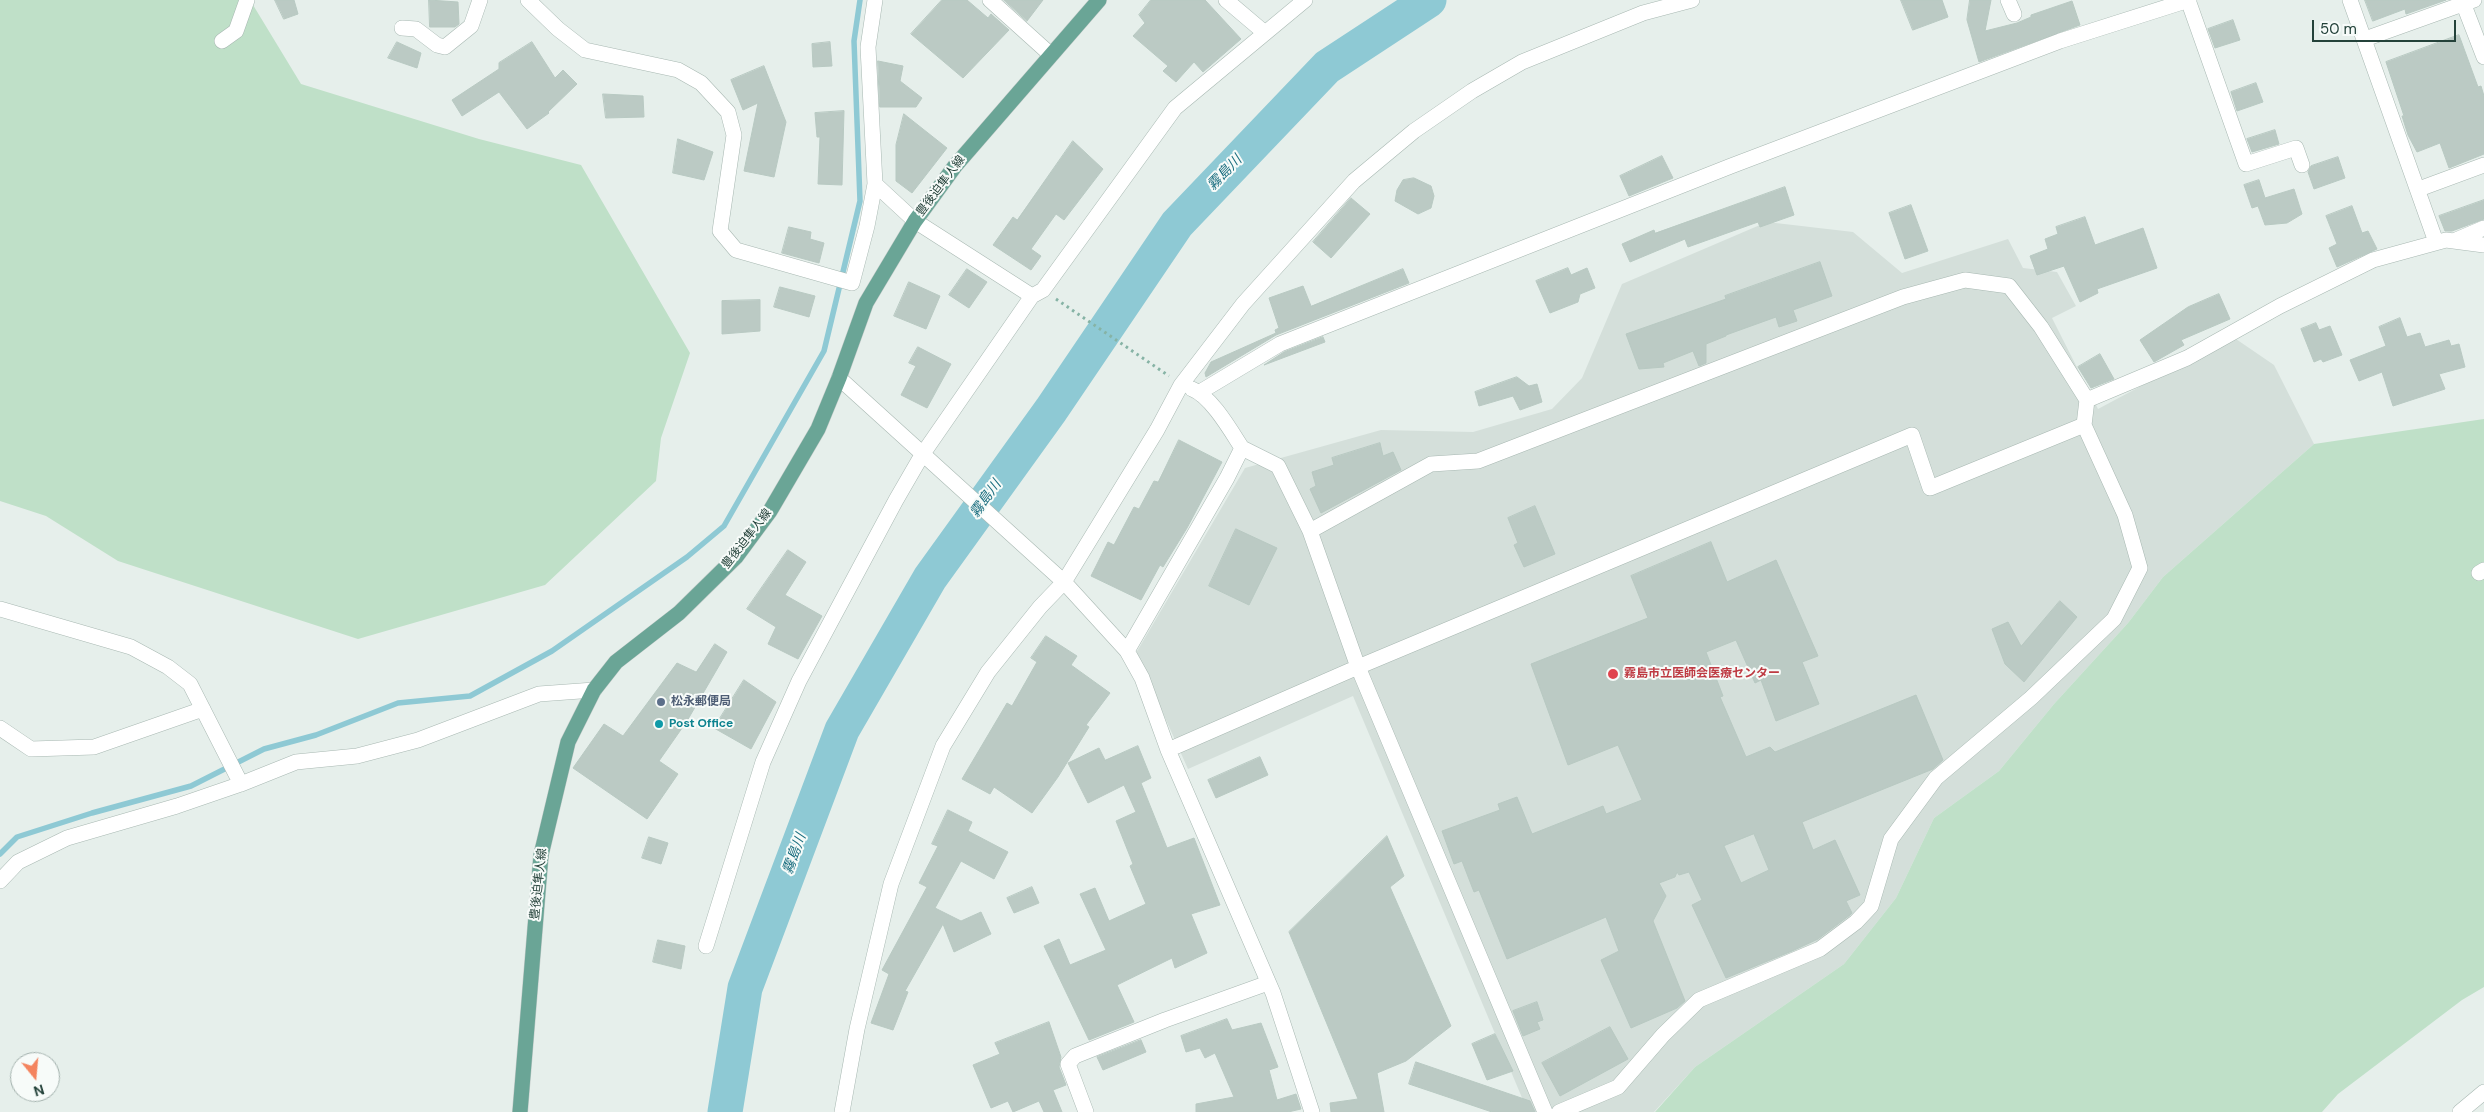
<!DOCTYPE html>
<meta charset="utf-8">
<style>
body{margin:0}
#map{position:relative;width:2484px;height:1112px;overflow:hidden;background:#e6efeb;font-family:"DM Sans",sans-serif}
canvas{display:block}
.north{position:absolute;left:10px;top:1052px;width:50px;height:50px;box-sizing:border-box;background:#f7fbf9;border:1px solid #a3b1ad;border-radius:50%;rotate:163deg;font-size:14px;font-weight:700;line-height:20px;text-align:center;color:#24423a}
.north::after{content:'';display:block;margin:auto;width:18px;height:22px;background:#f4845f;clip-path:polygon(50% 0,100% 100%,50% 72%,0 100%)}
.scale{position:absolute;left:2312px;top:20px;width:144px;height:22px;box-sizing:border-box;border:2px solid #24423a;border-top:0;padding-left:6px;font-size:15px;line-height:18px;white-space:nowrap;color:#24423a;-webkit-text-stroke:4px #f7fbf9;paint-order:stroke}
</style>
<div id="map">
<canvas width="2484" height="1112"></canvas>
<div class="north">N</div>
<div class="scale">50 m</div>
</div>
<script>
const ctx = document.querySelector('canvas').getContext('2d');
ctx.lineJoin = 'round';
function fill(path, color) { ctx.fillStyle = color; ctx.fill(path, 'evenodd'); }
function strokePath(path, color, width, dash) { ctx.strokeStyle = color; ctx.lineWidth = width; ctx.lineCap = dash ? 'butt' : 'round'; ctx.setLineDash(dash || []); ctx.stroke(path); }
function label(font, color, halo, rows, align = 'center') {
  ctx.font = font + ' "DM Sans","Noto Sans JP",sans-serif'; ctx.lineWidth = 4; ctx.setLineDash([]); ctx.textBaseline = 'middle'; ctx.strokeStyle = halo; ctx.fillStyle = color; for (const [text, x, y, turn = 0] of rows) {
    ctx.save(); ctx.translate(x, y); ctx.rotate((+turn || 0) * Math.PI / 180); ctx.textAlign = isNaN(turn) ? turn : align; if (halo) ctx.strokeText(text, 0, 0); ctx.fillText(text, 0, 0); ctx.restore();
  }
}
fill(new Path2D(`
 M1767 222 1853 232 1902 273 2008 239 2023 268 2057 272 2076 306 2052 318 2098 409 2233 337 2274 365 2314 444 2163 577 2128 623 2054 704 1999 771 1934 818 1896 898 1844 964 1695 1067 1654 1112H1528L1353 696 1188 769 1136 653 1245 468 1381 430 1473 432 1552 409 1582 378 1622 284Z`), '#d4dfda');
fill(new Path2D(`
 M0 0H250L301 84 479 139 581 165 690 353 661 438 656 481 545 585 358 639 118 561 46 516 0 501Z
 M2484 419V987L2462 1000 2338 1094 2322 1112H1655L1695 1067 1844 964 1896 898 1934 818 1999 771 2054 704 2128 623 2163 577 2314 444Z`), '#bfe0c8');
strokePath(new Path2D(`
 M0 854 17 837 92 813 191 786 264 749 316 735 398 703 470 696 552 651 687 557 724 526 824 351 860 201 854 41 860 0`), '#8ec9d4', 5.5);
strokePath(new Path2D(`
 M725 1112 745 988 842 730 930 578 1051 410 1177 224 1327 67 1429 0`), '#8ec9d4', 35);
const building = new Path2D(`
 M275 0H294L298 14 284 19Z
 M429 0 458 2 459 24 455 27H430Z
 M942 0H967L988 18 991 14 1009 30 963 78 911 34Z
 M1004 0H1043L1027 21Z
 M1151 0H1205L1241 39 1203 72 1194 62 1176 82 1163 71 1168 66 1133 36 1145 23 1139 15Z
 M1901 0H1942L1948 17 1913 30Z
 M1970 0H1991L1985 31 2017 23 2031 17V15L2072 1 2080 25 1979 62 1967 20Z
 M2365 0H2446L2406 14 2405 9 2373 21Z
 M2233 20 2240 40 2215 48 2208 29Z
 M2459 35 2478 87 2481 86 2484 96V154L2449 168 2440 143 2417 152 2408 135 2402 116H2404L2386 62Z
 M397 42 421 53 417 68 388 58Z
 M532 42 555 78 563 70 577 84 548 112 549 113 527 129 499 92 462 116 452 100 499 69V63Z
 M830 42 832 66 813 67 812 44Z
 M878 61 903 66 900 81 922 98 916 107H880Z
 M764 66 786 122 774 177 744 171 758 103 743 110 731 80Z
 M2256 83 2263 102 2237 111 2231 92Z
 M603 94 643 96 644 117 606 118Z
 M844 111 842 185 818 184 820 137H817L815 113Z
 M904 114 947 148 912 193 896 181V145Z
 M2275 130 2279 144 2252 152 2247 139Z
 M678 139 713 152 704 180 673 173Z
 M1073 141 1103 169 1064 220 1056 214 1031 249 1041 256 1031 270 993 245 1013 217 1017 220Z
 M1662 156 1673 178 1629 196 1620 176Z
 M2338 157 2345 178 2314 189 2308 172 2311 166Z
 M1414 178 1431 186 1434 196 1431 208 1418 214 1395 201 1397 190 1403 180Z
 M2259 180 2265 198 2294 189 2302 214 2287 223 2265 225 2258 206 2252 208 2244 185Z
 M1785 187 1794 215 1760 227 1758 222 1688 247 1685 239 1630 262 1622 244 1654 230 1655 233Z
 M1351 198 1370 214 1331 258 1313 242Z
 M2484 200V219L2452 231H2445L2439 216Z
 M1911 205 1928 251 1905 259 1889 213Z
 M2352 206 2362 233 2368 231 2377 249 2337 267 2329 248 2337 244 2326 216Z
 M2085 217 2095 245 2143 228 2157 268 2097 289 2098 293 2080 302 2064 266 2037 275 2030 256 2048 249 2045 239 2058 234 2056 227Z
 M789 227 811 232 810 239 824 243 819 263 782 253Z
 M1820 262 1832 296 1793 310 1797 321 1779 327 1776 317 1726 335V336L1706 344V363L1699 366 1693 351 1663 363 1664 367 1639 369 1626 334 1726 299 1725 296Z
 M1568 268 1571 275 1587 268 1595 288 1580 294 1578 302 1550 313 1536 281Z
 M967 269 987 282 969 308 949 295Z
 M1403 269 1409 283 1276 335 1206 377 1205 373 1211 362 1276 333 1275 330 1279 328 1269 298 1303 286 1311 306Z
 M909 282 940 296 926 329 894 316Z
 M780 287 815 296 809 317 774 307Z
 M2219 294 2230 319 2181 340 2184 345 2154 362 2140 340 2188 307Z
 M760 300V331L722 334V301Z
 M2400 318 2407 337 2420 333 2425 347 2449 340 2451 346 2459 344 2465 367 2439 374 2445 389 2393 406 2382 372 2359 381 2350 360 2386 346 2379 327Z
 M2316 323 2319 330 2330 326 2342 355 2323 362 2321 359 2314 362 2301 329Z
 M1323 337 1325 342 1264 365 1284 352Z
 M918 347 951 364 927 408 901 395 916 366 909 363Z
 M2100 354 2114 379 2091 388 2078 367Z
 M1517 377 1529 386 1537 384 1542 402 1520 410 1513 396 1479 406 1475 392Z
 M1179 440 1222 462 1187 528 1163 567 1160 565 1141 600 1091 576 1108 542 1114 545 1134 507 1139 509 1154 481 1158 482Z
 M1380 443 1383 456 1393 452 1401 470 1321 513 1310 489 1316 486 1312 472 1334 465 1332 458Z
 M1535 506 1555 554 1524 567 1514 545 1518 543 1508 518Z
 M1236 529 1277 548 1249 605 1209 586Z
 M1711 542 1727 582 1776 560 1818 656 1802 662 1819 704 1776 721 1761 680 1755 683 1736 640 1706 652 1723 696 1720 697 1746 757 1770 747 1775 752 1916 695 1943 760 1933 769 1802 822 1813 850 1835 840 1860 895 1846 901 1852 913 1850 915 1818 939 1792 951 1726 978 1692 905 1702 900 1689 872 1679 875 1677 872 1675 877 1659 883 1666 896 1653 921 1685 1001 1677 1008 1631 1028 1601 960 1619 951 1606 917 1507 959 1479 890 1474 892 1462 861 1454 864 1442 831 1500 810 1498 804 1517 797 1532 834 1603 806 1606 814 1642 800 1618 745 1568 765 1531 664 1648 618 1631 576ZM1754 834 1769 870 1741 883 1724 846Z
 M788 550 806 562 785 595 822 616 798 659 768 644 776 627 747 609Z
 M2060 601 2077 617 2024 682 2005 664 1992 629 2008 622 2021 646Z
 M1046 636 1077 656 1071 665 1110 693 1086 725 1089 727 1058 777 1032 813 994 787 990 794 962 779 1007 703 1012 706 1037 662 1031 658Z
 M715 644 727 652 687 721 659 761 678 774 647 819 573 768 604 724 623 736 677 663 696 672Z
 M744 680 776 702 751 749 714 728Z
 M1138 746 1151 778 1141 783 1167 848 1194 838 1220 905 1191 914 1207 953 1175 968 1172 958 1117 985 1134 1022 1089 1040 1044 946 1059 939 1070 965 1106 950 1080 894 1095 888 1109 921 1146 904 1130 866 1133 864 1116 821 1136 812 1124 785 1088 803 1068 763 1099 748 1105 760Z
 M1260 757 1268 775 1216 798 1208 780Z
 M948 810 972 822 968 831 1008 852 994 879 961 861 935 908 961 921 981 912 991 934 954 952 943 924 905 991 908 992 893 1030 871 1023 889 974 882 970 927 887 919 883 938 846 932 844Z
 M1387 836 1404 876 1390 887 1451 1026 1406 1061 1377 1073 1384 1112H1331L1330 1103 1358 1099 1289 932Z
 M649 837 668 843 661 864 642 858Z
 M1032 887 1039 903 1014 913 1007 898Z
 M658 940 685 946 681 969 653 962Z
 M1537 1002 1543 1020 1537 1022 1540 1029 1523 1036 1513 1011Z
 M1227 1019 1232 1030 1261 1023 1278 1067 1269 1070 1277 1100 1296 1094 1301 1109 1288 1112H1196V1104L1234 1097 1215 1053 1205 1058 1200 1048 1186 1052 1181 1036Z
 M1049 1022 1061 1057 1059 1067 1066 1085 1053 1090 1062 1112H1044L1039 1101 1013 1112 1008 1101 991 1108 973 1065 1000 1054 995 1043Z
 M1610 1027 1628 1059 1560 1096 1542 1063Z
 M1495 1034 1513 1071 1487 1080 1472 1044Z
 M1141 1040 1146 1052 1103 1070 1097 1057Z
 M1416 1062 1530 1101 1535 1112H1492L1409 1084Z`);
fill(building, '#bbcac4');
strokePath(building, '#b8c9c2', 1);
const minor = new Path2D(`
 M528 0 558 29 585 50 678 70 701 83 728 112 734 135 720 231 736 250 852 283 867 226 875 184
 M875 0 868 47 875 184 915 221 1032 296
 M990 0 1051 55
 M1226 0 1265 33
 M2008 0 2014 14
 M2188 0 2246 164 2296 148 2302 165
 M2350 0 2436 242
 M2462 0 2484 57
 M402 28 416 29 437 45 445 47 471 26 480 0
 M2365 39 2474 0
 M222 41 236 31 247 0
 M2419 189 2484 165
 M2456 240 2484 228
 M839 378 1064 582 1127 651 1142 678 1168 750 1273 993 1312 1112
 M1200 392 1280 344 1731 166 2060 41 2189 0
 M2087 400 2187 358 2280 306 2373 260 2446 240 2484 245
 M1242 448 1278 466 1310 531 1358 667 1545 1112
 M2479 573 2484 570
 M0 609 131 647 168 667 190 684 241 784
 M1127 651 1227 478 1242 448C1231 431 1211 396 1192 389
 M0 728 31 749 94 747 203 709
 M1168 750 1358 667 1912 435 1930 488 2084 425 2087 400 2041 327 2009 286 1965 280 1903 297 1478 461 1431 464 1310 531
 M0 881 18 862 67 838 177 806 241 784 296 762 357 756 418 740 539 694 594 690
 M706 946 763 762 799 681 896 500 922 455 1032 296 1043 290 1175 108 1305 0
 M842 1112 857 1029 891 884 943 746 988 672 1040 607 1064 582 1157 430 1181 385 1243 304 1354 181 1414 131 1472 91 1522 62 1643 13 1692 0
 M1086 1112 1068 1064 1075 1056 1165 1020 1268 983
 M1559 1112 1618 1087 1663 1035 1699 1000 1820 949 1856 922 1871 906 1891 839 1936 778 2031 698 2114 619 2140 568 2125 515 2084 425
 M2460 1112 2484 1092`);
const major = new Path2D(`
 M520 1112 541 855 568 742 594 690 616 662 679 613 736 557 770 511 818 429 839 378 866 303 915 221 955 166 1099 0`);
strokePath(minor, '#a8b8b2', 16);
strokePath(major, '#c2cac8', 16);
strokePath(new Path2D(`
 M1056 299 1169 376`), '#86b3a5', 3, [2.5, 4]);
strokePath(minor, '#fff', 15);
strokePath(major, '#6aa596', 15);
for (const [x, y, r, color] of [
 [1613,674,6,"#e0444e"],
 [661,702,5,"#5c6f8a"],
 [659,724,5,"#0f9aa8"]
]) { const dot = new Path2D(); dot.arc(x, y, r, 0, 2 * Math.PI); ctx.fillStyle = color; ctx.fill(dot); strokePath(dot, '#f7fbf9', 2); }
label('12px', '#24423a', '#f7fbf9', [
 ["豊後迫隼人線",941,186,-53],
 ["豊後迫隼人線",747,539,-52],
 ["豊後迫隼人線",539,884,-84]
]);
label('bold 12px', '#be3a42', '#f7fbf9', [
 ["霧島市立医師会医療センター",1624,674]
], 'left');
label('bold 12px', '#4e5e75', '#f7fbf9', [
 ["松永郵便局",671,702]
], 'left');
label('bold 12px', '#0d838f', '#f7fbf9', [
 ["Post Office",669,724]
], 'left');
label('italic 14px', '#1c6f80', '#f7fbf9', [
 ["霧島川",1225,173,-46],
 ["霧島川",986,499,-54],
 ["霧島川",795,854,-70]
]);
</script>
